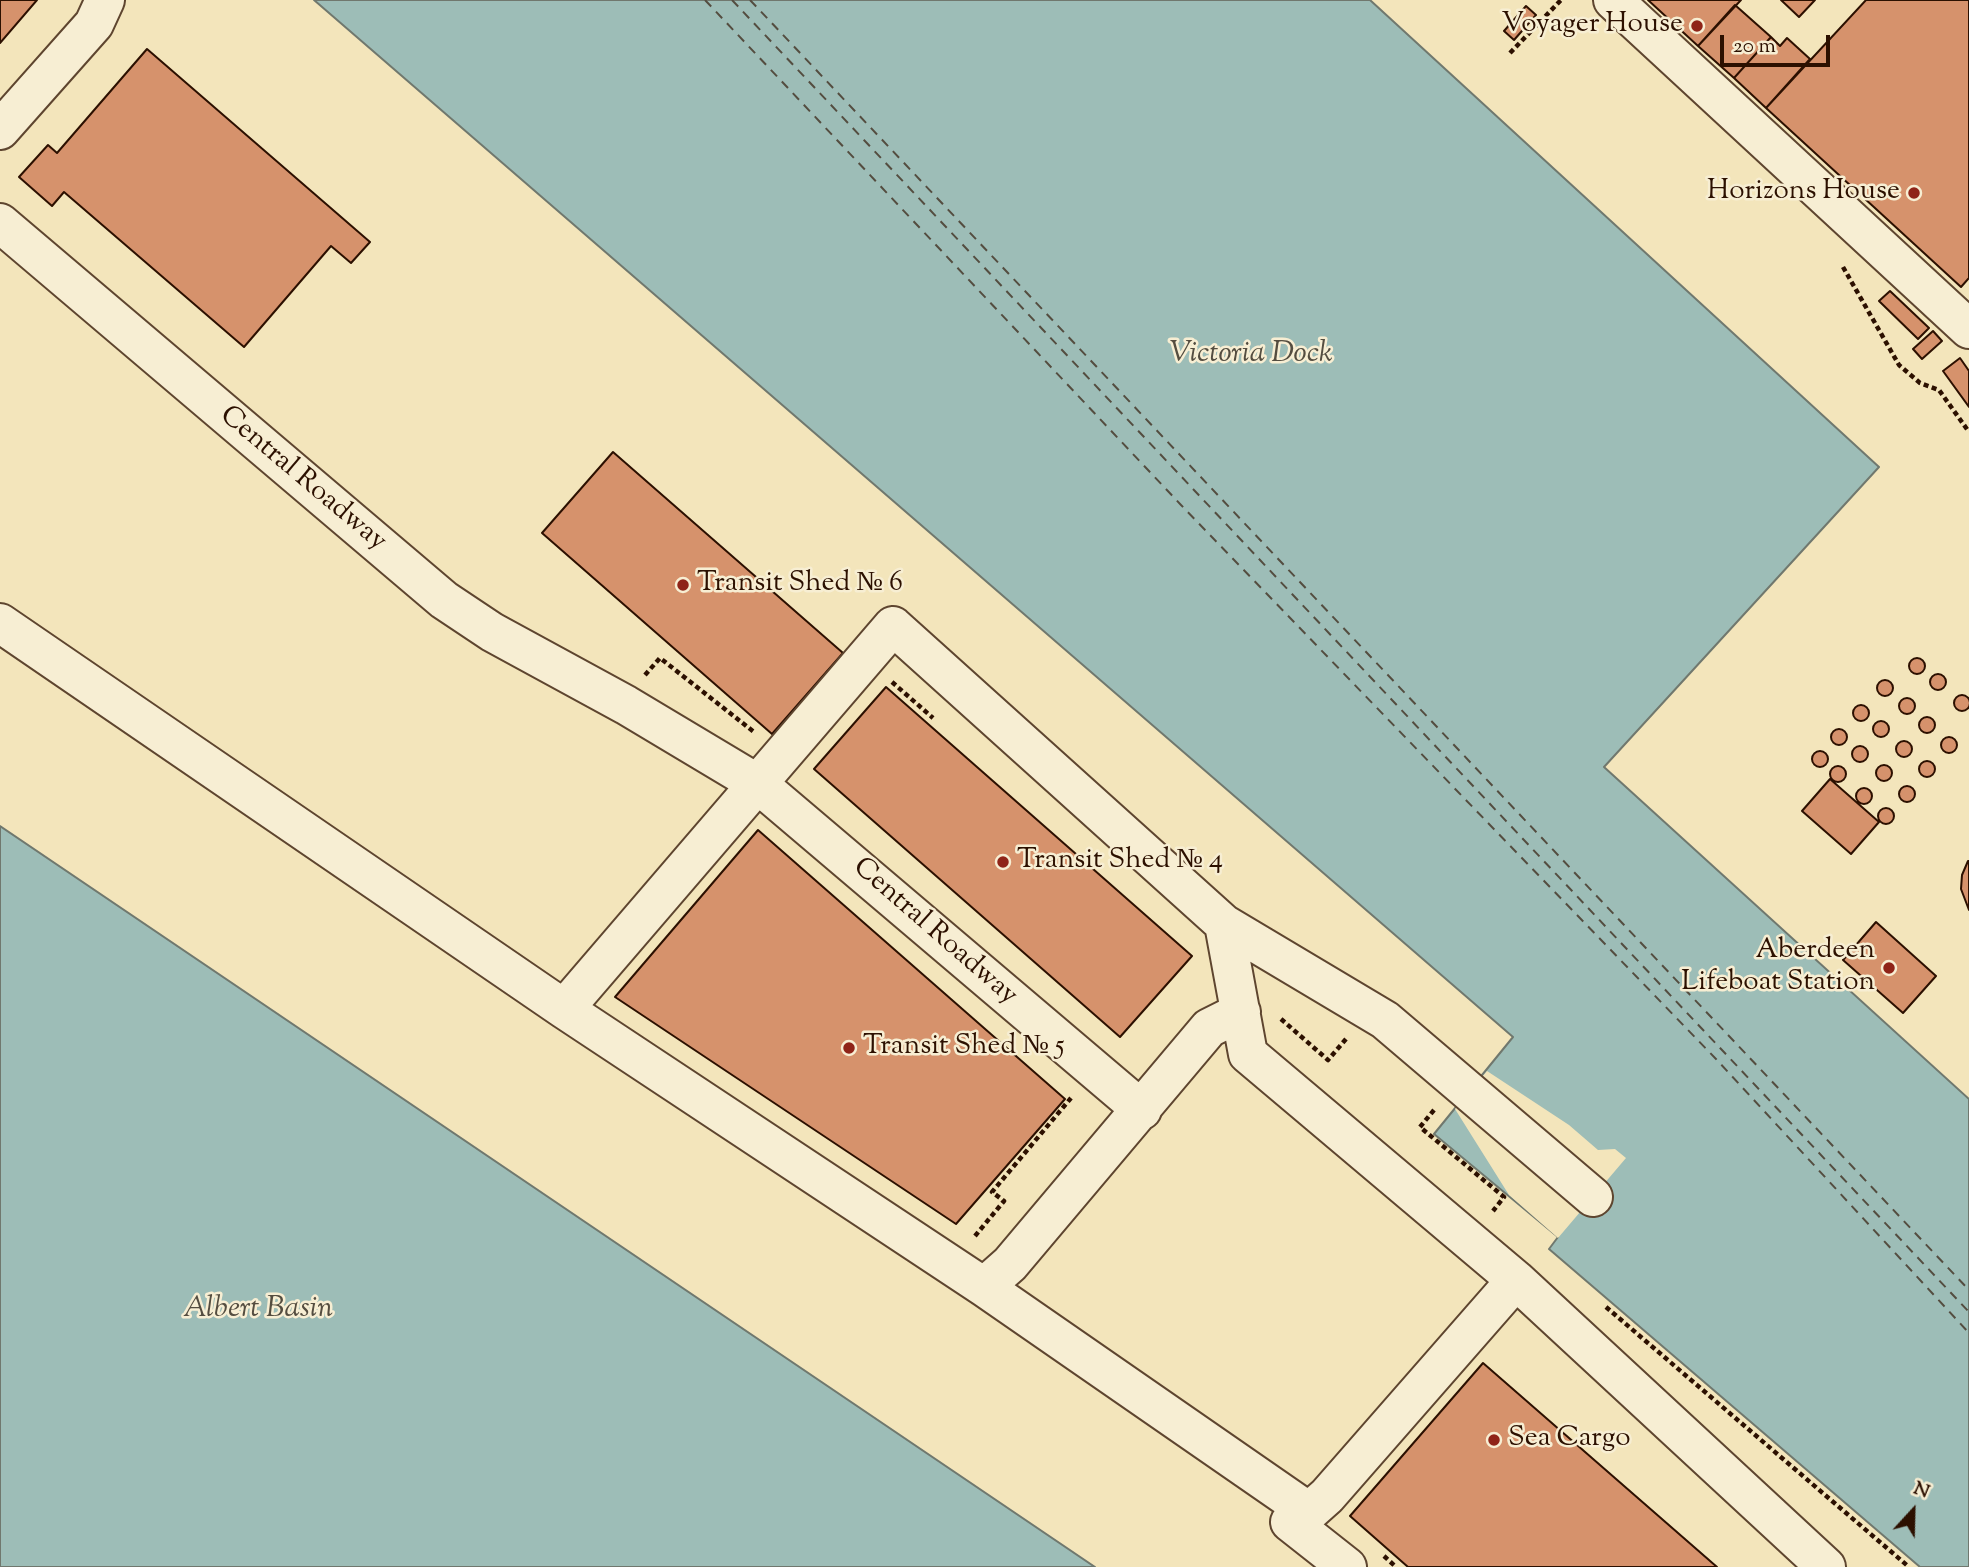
<!DOCTYPE html>
<meta charset="utf-8">
<style>
body{margin:0}
#map{position:relative;width:1969px;height:1567px;overflow:hidden;background:#f3e5bb;font-family:"Sorts Mill Goudy",serif}
canvas{display:block}
.north{position:absolute;left:1878px;top:1476px;width:70px;height:70px;-webkit-text-stroke:5px #f7eed3;paint-order:stroke;rotate:22deg;font-size:19px;font-weight:700;line-height:28px;text-align:center;color:#2c1000}
.north::after{content:'';display:block;margin:auto;width:24px;height:32px;background:#2c1000;clip-path:polygon(50% 0,100% 100%,50% 72%,0 100%)}
.scale{position:absolute;left:1720px;top:35px;width:110px;height:32px;box-sizing:border-box;border:4px solid #2c1000;border-top:0;padding-left:9px;font-size:21px;line-height:24px;white-space:nowrap;color:#2c1000;-webkit-text-stroke:5px #f7eed3;paint-order:stroke}
</style>
<div id="map">
<canvas width="1969" height="1567"></canvas>
<div class="north">N</div>
<div class="scale">20 m</div>
</div>
<script>
const ctx = document.querySelector('canvas').getContext('2d');
ctx.lineJoin = 'round';
function fill(path, color) { ctx.fillStyle = color; ctx.fill(path, 'evenodd'); }
function strokePath(path, color, width, dash) { ctx.strokeStyle = color; ctx.lineWidth = width; ctx.lineCap = dash ? 'butt' : 'round'; ctx.setLineDash(dash || []); ctx.stroke(path); }
function label(font, color, halo, rows, align = 'center') {
  ctx.font = font + ' "Sorts Mill Goudy",serif'; ctx.lineWidth = 5; ctx.setLineDash([]); ctx.textBaseline = 'middle'; ctx.strokeStyle = halo; ctx.fillStyle = color; for (const [text, x, y, turn = 0] of rows) {
    ctx.save(); ctx.translate(x, y); ctx.rotate((+turn || 0) * Math.PI / 180); ctx.textAlign = isNaN(turn) ? turn : align; if (halo) ctx.strokeText(text, 0, 0); ctx.fillText(text, 0, 0); ctx.restore();
  }
}
const water = new Path2D(`
 M314 0H1370L1879 467 1604 767 1969 1099V1567H1920L1549 1249 1558 1237 1434 1134 1513 1037Z
 M0 826 1095 1567H0Z`);
fill(water, '#9dbdb7');
strokePath(water, '#70786e', 2);
fill(new Path2D(`
 M1487 1071 1569 1125 1598 1150 1615 1149 1626 1158 1558 1238 1509 1195 1455 1109Z`), '#f3e5bb');
strokePath(new Path2D(`
 M705 0 1181 505 1716 1059 1969 1333
 M732 0 1969 1312
 M750 0 1969 1290`), '#544d40', 2, [9, 7]);
const building = new Path2D(`
 M0 0H37L0 43Z
 M1648 0H1741L1698 46Z
 M1781 0H1815L1799 17Z
 M1866 0H1969V278L1961 287 1766 108Z
 M1735 5 1771 37 1734 78 1698 46Z
 M1526 6 1536 15 1514 40 1504 31Z
 M1771 37 1780 46 1787 38 1810 59 1766 108 1734 78Z
 M147 49 370 242 351 263 331 246 244 347 64 192 52 206 19 177 48 145 57 153Z
 M1890 291 1929 328 1918 339 1879 301Z
 M1933 331 1942 341 1922 359 1913 349Z
 M1960 358 1969 371V407L1943 371Z
 M613 452 843 653 772 734 542 533Z
 M1909 666a8 8 0 1 1 16 0a8 8 0 1 1-16 0Z
 M1930 682a8 8 0 1 1 16 0a8 8 0 1 1-16 0Z
 M1877 688a8 8 0 1 1 16 0a8 8 0 1 1-16 0Z
 M886 687 1192 956 1120 1037 814 769Z
 M1954 703a8 8 0 1 1 16 0a8 8 0 1 1-16 0Z
 M1899 706a8 8 0 1 1 16 0a8 8 0 1 1-16 0Z
 M1853 713a8 8 0 1 1 16 0a8 8 0 1 1-16 0Z
 M1919 725a8 8 0 1 1 16 0a8 8 0 1 1-16 0Z
 M1873 729a8 8 0 1 1 16 0a8 8 0 1 1-16 0Z
 M1831 737a8 8 0 1 1 16 0a8 8 0 1 1-16 0Z
 M1941 745a8 8 0 1 1 16 0a8 8 0 1 1-16 0Z
 M1896 749a8 8 0 1 1 16 0a8 8 0 1 1-16 0Z
 M1852 754a8 8 0 1 1 16 0a8 8 0 1 1-16 0Z
 M1812 759a8 8 0 1 1 16 0a8 8 0 1 1-16 0Z
 M1919 769a8 8 0 1 1 16 0a8 8 0 1 1-16 0Z
 M1876 773a8 8 0 1 1 16 0a8 8 0 1 1-16 0Z
 M1830 774a8 8 0 1 1 16 0a8 8 0 1 1-16 0Z
 M1830 779 1879 822 1851 854 1802 811Z
 M1899 794a8 8 0 1 1 16 0a8 8 0 1 1-16 0Z
 M1856 796a8 8 0 1 1 16 0a8 8 0 1 1-16 0Z
 M1878 816a8 8 0 1 1 16 0a8 8 0 1 1-16 0Z
 M758 830 1065 1099 956 1224 615 997Z
 M1968 861H1969V910L1961 889 1962 875Z
 M1876 922 1936 976 1903 1013 1843 960Z
 M1483 1363 1717 1567H1408L1350 1516Z`);
fill(building, '#d6926c');
strokePath(building, '#2c1000', 2);
const minor = new Path2D(`
 M1613 0 1969 329
 M0 130 94 24 105 0
 M0 223 444 600 492 632 626 705 758 784 1142 1110
 M0 623 564 1009 984 1287 1309 1512
 M1224 924 1385 1020 1593 1197
 M564 1009 893 626 1224 924 1248 1054 1516 1280 1826 1567
 M984 1287 1010 1264 1209 1028 1241 1012
 M1347 1567 1290 1522 1309 1512 1327 1496 1516 1280`);
strokePath(minor, '#5e452f', 42);
strokePath(new Path2D(`
 M1510 53 1561 0
 M1843 267 1899 365 1920 383 1939 390 1969 432
 M645 675 660 658 754 732
 M892 682 933 718
 M1281 1019 1328 1060 1346 1039
 M1434 1110 1420 1127 1504 1197 1493 1211
 M975 1236 1004 1201 992 1192 1071 1098
 M1606 1307 1909 1567
 M1384 1556 1396 1567`), '#2c1000', 4.5, [5, 3.5]);
strokePath(minor, '#f7eed3', 38);
for (const [x, y, r, color] of [
 [1697,26,7,"#8f2418"],
 [1914,193,7,"#8f2418"],
 [683,585,7,"#8f2418"],
 [1003,862,7,"#8f2418"],
 [1889,968,7,"#8f2418"],
 [849,1048,7,"#8f2418"],
 [1494,1440,7,"#8f2418"]
]) { const dot = new Path2D(); dot.arc(x, y, r, 0, 2 * Math.PI); ctx.fillStyle = color; ctx.fill(dot); strokePath(dot, '#f7eed3', 2.5); }
label('28px', '#2c1000', '#f7eed3', [
 ["Voyager House",1683,26,"right"],
 ["Horizons House",1900,193,"right"],
 ["Transit Shed № 6",697,585],
 ["Transit Shed № 4",1017,862],
 ["Aberdeen",1875,952,"right"],
 ["Lifeboat Station",1875,984,"right"],
 ["Transit Shed № 5",863,1048],
 ["Sea Cargo",1508,1440]
], 'left');
label('28px', '#2c1000', '#f7eed3', [
 ["Central Roadway",302,480,40],
 ["Central Roadway",934,933,41]
]);
label('italic 30px', '#544d40', '#f7eed3', [
 ["Victoria Dock",1251,356],
 ["Albert Basin",258,1311]
]);
</script>
